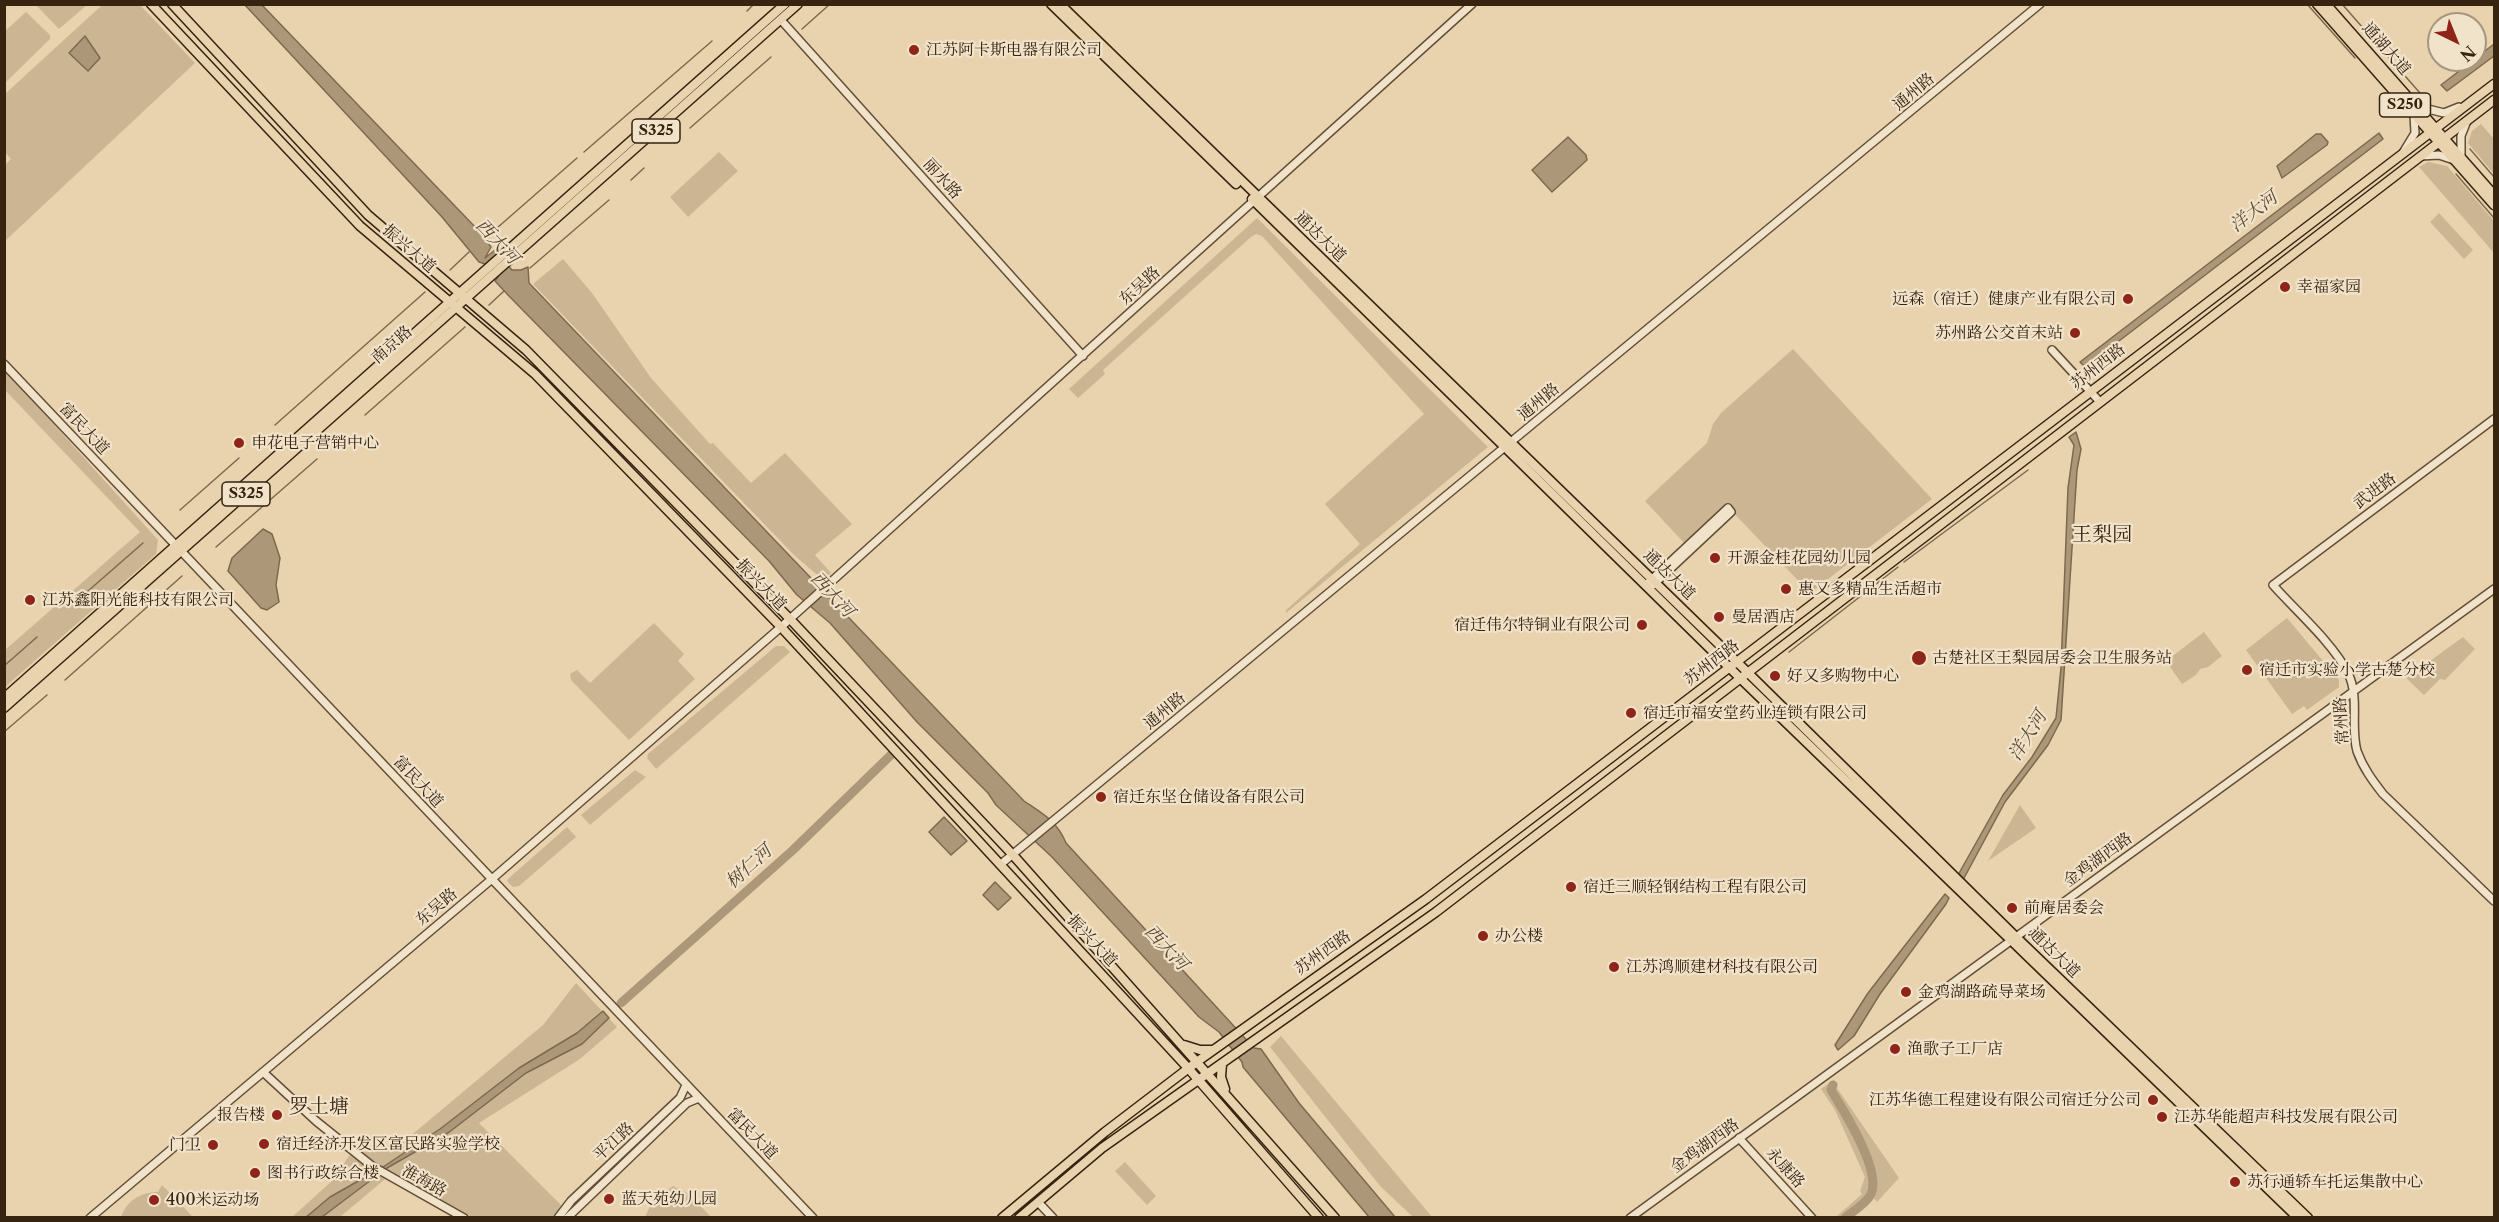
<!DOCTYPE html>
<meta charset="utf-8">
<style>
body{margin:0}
#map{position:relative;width:2499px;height:1222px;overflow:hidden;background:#e9d3ae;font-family:"Libre Caslon Text",serif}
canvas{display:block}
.frame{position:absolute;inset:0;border:6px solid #362310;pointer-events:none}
.north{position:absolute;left:2427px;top:12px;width:60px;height:60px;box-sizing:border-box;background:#f1e2ca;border:2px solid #a69680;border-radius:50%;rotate:137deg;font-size:16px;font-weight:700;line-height:24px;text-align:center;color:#362310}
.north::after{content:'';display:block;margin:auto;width:21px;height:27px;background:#8f2418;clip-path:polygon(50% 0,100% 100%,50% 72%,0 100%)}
</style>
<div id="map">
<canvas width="2499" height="1222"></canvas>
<div class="frame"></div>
<div class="north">N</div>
</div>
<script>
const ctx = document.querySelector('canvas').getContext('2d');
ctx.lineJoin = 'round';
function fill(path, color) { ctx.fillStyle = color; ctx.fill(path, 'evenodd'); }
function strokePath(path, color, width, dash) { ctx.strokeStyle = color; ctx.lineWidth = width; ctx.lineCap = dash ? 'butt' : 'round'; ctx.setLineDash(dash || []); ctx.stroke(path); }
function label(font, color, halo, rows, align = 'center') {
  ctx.font = font + ' "Libre Caslon Text","Noto Serif SC",serif'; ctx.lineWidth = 4.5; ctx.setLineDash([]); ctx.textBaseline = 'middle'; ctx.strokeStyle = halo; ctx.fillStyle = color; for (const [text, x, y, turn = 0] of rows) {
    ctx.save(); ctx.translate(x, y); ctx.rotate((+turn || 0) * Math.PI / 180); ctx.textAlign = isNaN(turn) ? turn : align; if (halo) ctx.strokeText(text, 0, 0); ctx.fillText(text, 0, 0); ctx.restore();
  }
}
fill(new Path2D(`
 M36 5 37 4 87 5 59 29Z
 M102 5H140L195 63 5 241V165L11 159 5 152V94Z
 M26 12 50 35V39L5 83V31Z
 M2481 124 2494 139V174L2468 143 2472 131Z
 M719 152 738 171 688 217 670 197Z
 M2428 162 2447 166 2494 221V253L2419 167Z
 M2439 213 2473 250 2464 259 2430 222Z
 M1257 218 1488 447 1286 613V610L1360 544 1325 504 1424 414 1262 236 1256 234 1251 237 1103 370 1105 374 1078 398 1069 389Z
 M563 259 592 293 651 378 710 444 713 443 751 483 785 453 852 524 815 555 831 573 823 580 794 555 533 284Z
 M1793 349 1932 499 1810 593 1727 506 1686 545 1645 501 1707 443 1713 424 1721 413Z
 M5 370 158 540 156 554 5 687V650L140 532 5 390Z
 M2287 618 2339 680V687L2307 710 2304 706 2292 714 2246 650Z
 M654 623 684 654 678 661 695 679 629 740 571 680 570 674 577 670 590 683Z
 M2204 632 2222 656 2208 667 2200 669 2196 675 2182 684 2166 661Z
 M2463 637 2475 649 2445 680 2440 679 2424 695 2404 676 2413 670 2418 674 2426 664Z
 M776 646H784L790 652 656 769 647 758 648 754Z
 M635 770 646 777 590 825 581 815Z
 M2020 805 2036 828 1988 861Z
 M567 827 576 837 519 886 513 887 507 881 509 878Z
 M576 983 617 1027 580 1059 479 1123 563 1207 555 1217H469L390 1175 340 1217 291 1218 332 1181 349 1156 402 1143 543 1025Z
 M1281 1036 1432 1217H1413L1380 1186 1270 1047Z
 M1832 1081 1899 1178 1877 1202 1873 1197 1849 1217H1836L1862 1194 1860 1191 1865 1177 1835 1110 1821 1089Z
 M1125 1162 1156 1196 1147 1205 1115 1171Z
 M162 1185 193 1217H121C127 1201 140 1192 158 1192Z
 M673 1186 689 1194 711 1217H645L652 1202Z`), '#cbb593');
const water = new Path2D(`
 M245 5H262L478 230 487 233 493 230 487 241 491 247 485 258 495 250 512 270H521L528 267 529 283 1024 801C1043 814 1057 821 1066 843L1254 1048 1261 1049 1299 1103 1395 1217H1369L1243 1067 1242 1062 1219 1032 1199 1017 1052 857 996 805 988 793 917 722 830 623 797 595 769 561 508 295 495 281 498 277 485 264 479 262 442 217Z
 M85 36 100 58 88 71 69 53Z
 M2494 44V56L2447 91 2441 85Z
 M2379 133 2383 139 2085 367 2080 362Z
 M2316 134H2321L2328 142 2327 145 2282 178 2277 166Z
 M1568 137 1586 155 1587 160 1552 192 1532 170Z
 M2076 432 2081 449 2077 470 2061 720 2048 745 2005 802 1963 880 1958 875 2003 795 2032 757 2056 718 2061 668 2068 488 2074 445 2069 437Z
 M263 529 272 534 280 558 276 585 279 602 267 610 261 608 228 571 232 558Z
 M944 817 967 841 951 855 929 832Z
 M995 882 1011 898 998 910 983 895Z
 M1945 894 1949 898 1946 904 1880 994 1854 1036 1838 1050 1835 1045 1868 993Z
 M603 1011 609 1018 582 1044 526 1073 448 1133 387 1168 322 1217 305 1218 330 1197 383 1167 440 1129 519 1068 577 1033Z`);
fill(water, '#ac9778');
strokePath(water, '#7d694e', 1.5);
strokePath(new Path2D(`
 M2307 4 2355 58
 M2342 4 2427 101
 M747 11 754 4
 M802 29 830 4
 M690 128 771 57
 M2470 149 2494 177
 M584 152 712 41
 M2456 174 2494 218
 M631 180 644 168
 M489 235 577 158
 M530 268 609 200
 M450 270 469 252
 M489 305 504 291
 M365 415 465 327
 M275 425 425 292
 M253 445 262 437
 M180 510 239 458
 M216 547 317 459
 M1904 562 2028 470
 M72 605 143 543
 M1789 652 1898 567
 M4 666 37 637
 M65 680 182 576
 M4 732 47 695`), '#7d694e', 1.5);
strokePath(new Path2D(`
 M621 1003 793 850 894 752
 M1833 1085 1831 1090C1844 1111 1884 1173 1870 1196 1864 1205 1853 1211 1845 1218`), '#ac9778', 9);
const minor = new Path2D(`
 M781 20 1083 356
 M2416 106 2444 113 2459 107
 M2404 151 2415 133 2414 115
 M2421 156 2439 155 2454 160
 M2461 156V136L2467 121
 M2052 350 2100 402
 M4 364 813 1218
 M2494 419 2273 585C2296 611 2332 642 2348 673 2360 698 2350 726 2357 751 2363 768 2373 781 2383 794L2494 901
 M1649 582 1728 508 1731 512 1653 585
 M1001 864 2040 4
 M263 1072 316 1121 372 1166 464 1218
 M1739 1138 1812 1218
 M1038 1202 1053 1218
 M90 1218 492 879 781 627 1472 4
 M558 1218 571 1201 680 1098 686 1085
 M567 1218 687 1103 699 1098
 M1630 1218 2494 589`);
const major = new Path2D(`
 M151 4 360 226 535 374 781 627 1188 1068 1319 1218
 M172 4 368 215 526 350 790 619 1013 855 1335 1218
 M1051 4 1236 184
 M1060 4 1737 662 2015 936 2308 1218
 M2317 4 2494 205
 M2326 4 2494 195
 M1252 199 1741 679 2298 1218
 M4 698 785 4
 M4 708 798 4
 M1184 1045 1200 1050H1212
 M1222 1064 1221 1077 1225 1089
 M1002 1218 1105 1132 1198 1061 1426 899 2494 84
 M1019 1218 1102 1148 1436 912 2494 100`);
strokePath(minor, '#634f38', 10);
strokePath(major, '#362310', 11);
strokePath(minor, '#f1e2ca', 7);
strokePath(major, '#e9d3ae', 8);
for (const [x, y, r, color] of [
 [914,50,6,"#8f2418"],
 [2285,287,6,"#8f2418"],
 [2128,299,6,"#8f2418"],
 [2075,333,6,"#8f2418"],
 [239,443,6,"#8f2418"],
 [1715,558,6,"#8f2418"],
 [1786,589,6,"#8f2418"],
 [30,600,6,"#8f2418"],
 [1719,617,6,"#8f2418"],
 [1642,625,6,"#8f2418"],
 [1919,658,8,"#8f2418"],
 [2247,670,6,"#8f2418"],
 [1775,676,6,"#8f2418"],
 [1631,713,6,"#8f2418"],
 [1101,797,6,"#8f2418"],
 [1571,887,6,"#8f2418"],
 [2012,908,6,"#8f2418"],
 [1483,936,6,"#8f2418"],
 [1614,967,6,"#8f2418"],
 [1906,992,6,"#8f2418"],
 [1895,1049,6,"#8f2418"],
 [2153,1100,6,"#8f2418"],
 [277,1115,6,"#8f2418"],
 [2162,1117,6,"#8f2418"],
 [264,1144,6,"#8f2418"],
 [213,1145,6,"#8f2418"],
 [255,1173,6,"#8f2418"],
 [2235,1182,6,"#8f2418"],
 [609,1199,6,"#8f2418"],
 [154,1200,6,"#8f2418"]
]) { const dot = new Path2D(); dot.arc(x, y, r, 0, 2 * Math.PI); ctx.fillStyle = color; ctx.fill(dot); strokePath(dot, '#f1e2ca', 2); }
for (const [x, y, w] of [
 [2405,105,51],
 [656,131,48],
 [246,494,48]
]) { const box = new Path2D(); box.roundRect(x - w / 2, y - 12, w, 24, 4.5); ctx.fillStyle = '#f1e2ca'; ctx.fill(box); strokePath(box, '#362310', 1.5); }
label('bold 15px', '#362310', null, [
 ["S250",2405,105],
 ["S325",656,131],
 ["S325",246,494]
]);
label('16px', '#362310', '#f1e2ca', [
 ["通湖大道",2386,49,49],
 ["通州路",1914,92,-40],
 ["丽水路",942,179,48],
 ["通达大道",1320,237,44],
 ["振兴大道",409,249,41],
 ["东吴路",1140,286,-42],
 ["南京路",392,345,-41],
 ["苏州西路",2098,367,-38],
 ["通州路",1539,402,-40],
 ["富民大道",84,429,47],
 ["武进路",2375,491,-37],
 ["通达大道",1669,575,44],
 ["振兴大道",761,585,46],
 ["苏州西路",1712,663,-37],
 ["通州路",1165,711,-40],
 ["常州路",2342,721,-94],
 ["富民大道",418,782,47],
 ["金鸡湖西路",2098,860,-36],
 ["东吴路",437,907,-40],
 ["振兴大道",1092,941,47],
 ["苏州西路",1323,953,-35],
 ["通达大道",2054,953,44],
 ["富民大道",752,1134,46],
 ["平江路",614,1142,-43],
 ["金鸡湖西路",1705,1146,-36],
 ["永康路",1785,1168,48],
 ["淮海路",424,1181,29]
]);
label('16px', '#362310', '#f1e2ca', [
 ["江苏阿卡斯电器有限公司",926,50],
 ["幸福家园",2297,287],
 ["远森（宿迁）健康产业有限公司",2116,299,"right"],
 ["苏州路公交首末站",2063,333,"right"],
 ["申花电子营销中心",251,443],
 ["开源金桂花园幼儿园",1727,558],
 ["惠又多精品生活超市",1798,589],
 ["江苏鑫阳光能科技有限公司",42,600],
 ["曼居酒店",1731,617],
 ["宿迁伟尔特铜业有限公司",1630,625,"right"],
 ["古楚社区王梨园居委会卫生服务站",1932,658],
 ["宿迁市实验小学古楚分校",2259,670],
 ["好又多购物中心",1787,676],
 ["宿迁市福安堂药业连锁有限公司",1643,713],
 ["宿迁东坚仓储设备有限公司",1113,797],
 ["宿迁三顺轻钢结构工程有限公司",1583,887],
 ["前庵居委会",2024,908],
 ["办公楼",1495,936],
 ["江苏鸿顺建材科技有限公司",1626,967],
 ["金鸡湖路疏导菜场",1918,992],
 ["渔歌子工厂店",1907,1049],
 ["江苏华德工程建设有限公司宿迁分公司",2141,1100,"right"],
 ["报告楼",265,1115,"right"],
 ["江苏华能超声科技发展有限公司",2174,1117],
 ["宿迁经济开发区富民路实验学校",276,1144],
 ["门卫",201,1145,"right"],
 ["图书行政综合楼",267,1173],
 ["苏行通轿车托运集散中心",2247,1182],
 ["蓝天苑幼儿园",621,1199],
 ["400米运动场",166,1200]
], 'left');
label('italic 18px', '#59462f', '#f1e2ca', [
 ["洋大河",2254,212,-37],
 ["西大河",497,242,47],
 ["西大河",832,595,47],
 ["洋大河",2028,736,-58],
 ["树仁河",749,867,-42],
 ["西大河",1166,948,47]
]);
label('20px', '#362310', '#f1e2ca', [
 ["王梨园",2102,535],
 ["罗土塘",319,1107]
]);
</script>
